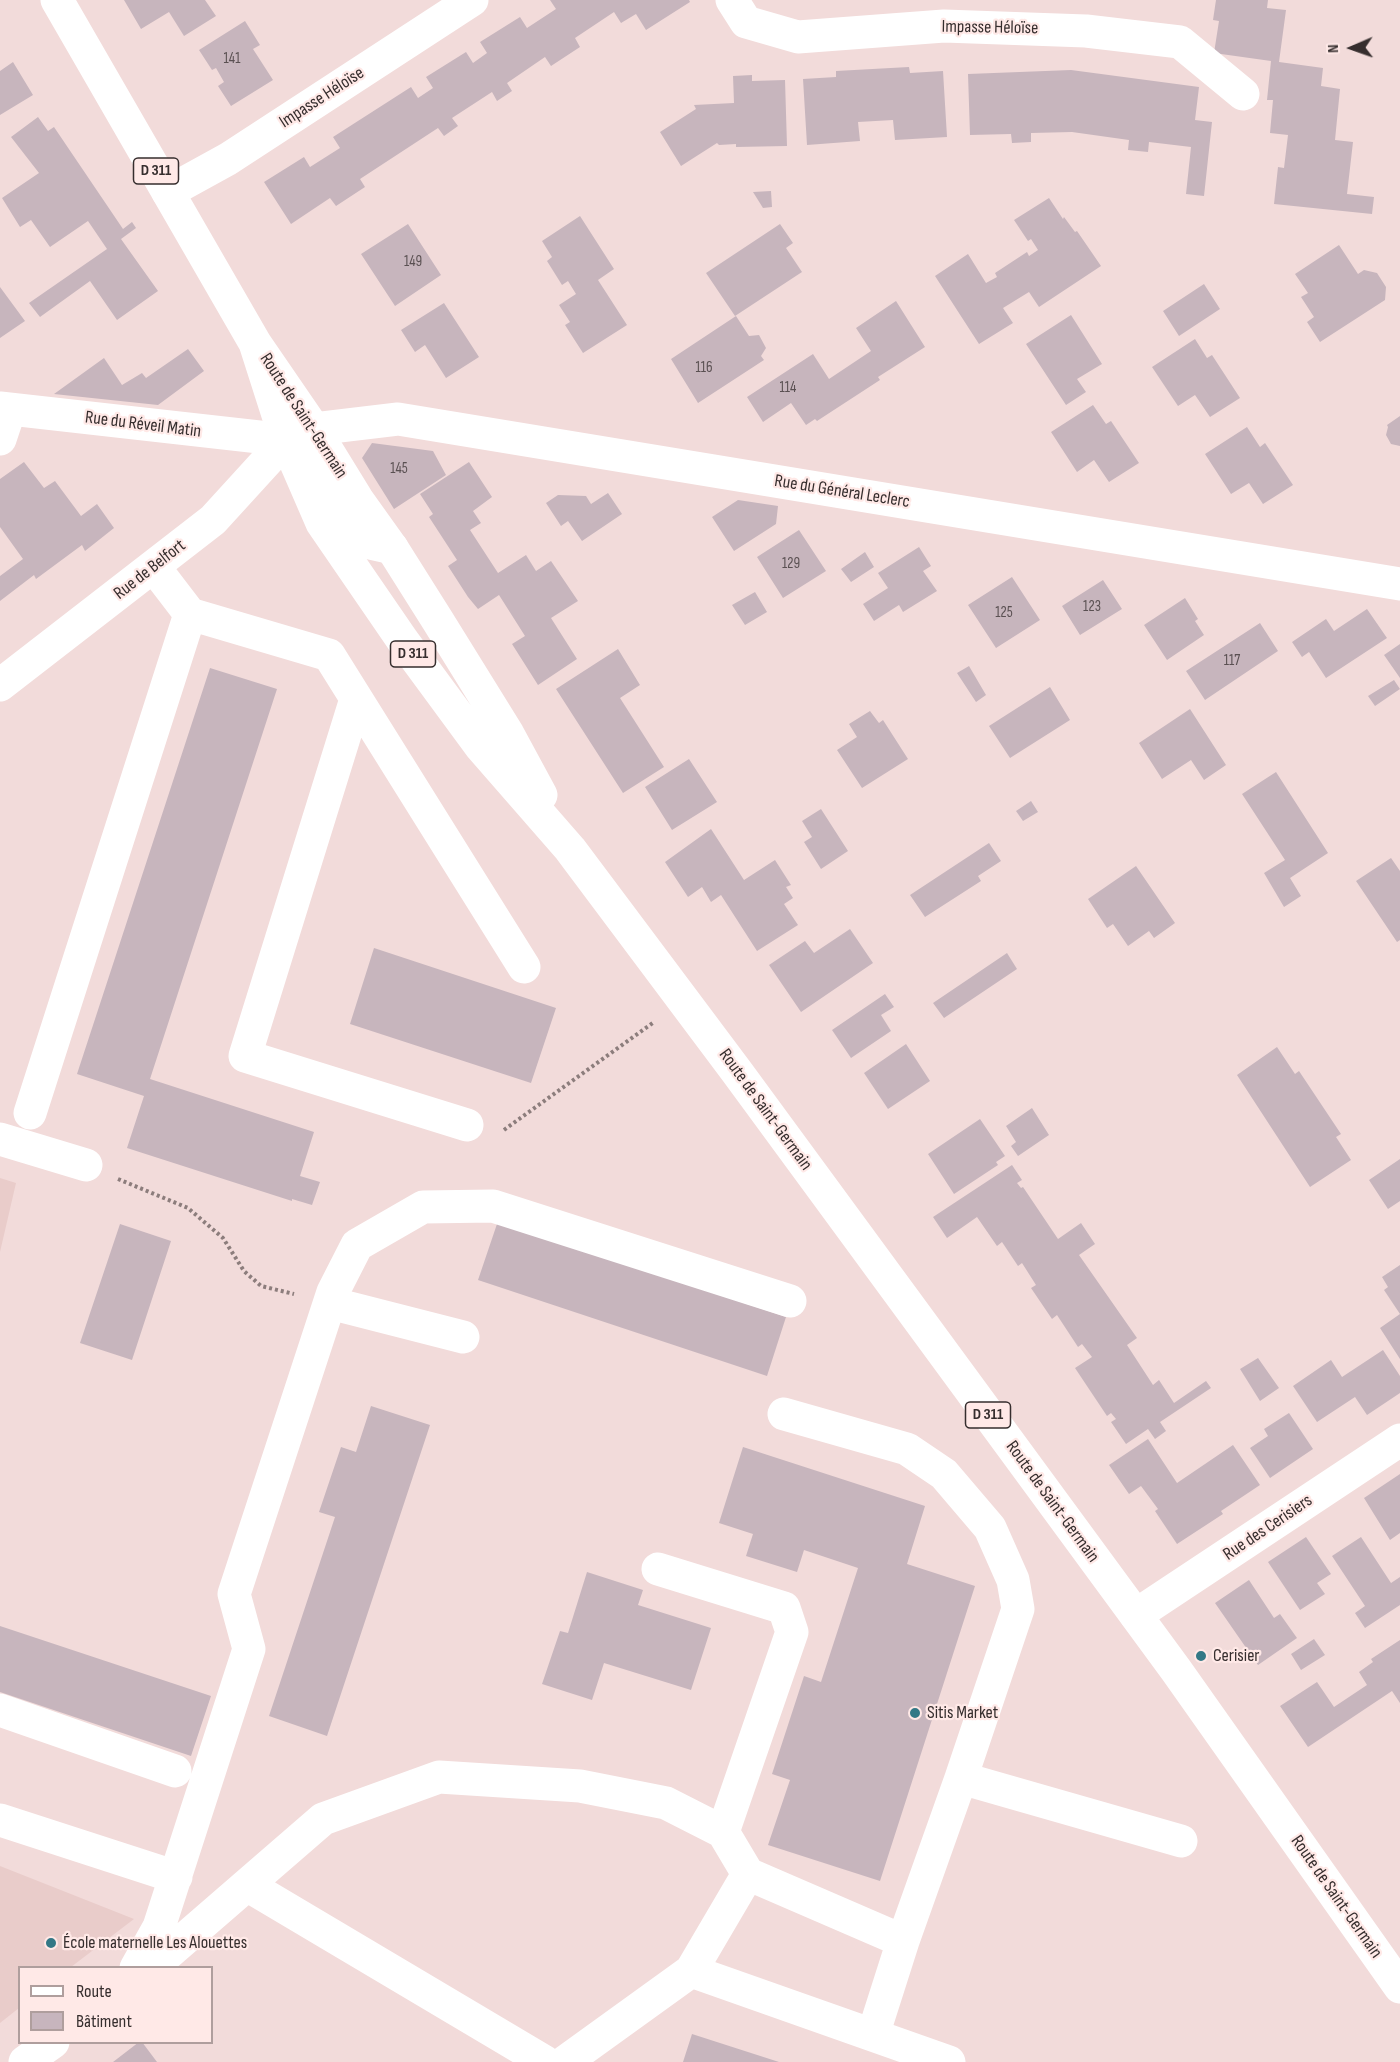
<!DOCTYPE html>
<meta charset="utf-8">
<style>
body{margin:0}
#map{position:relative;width:1400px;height:2062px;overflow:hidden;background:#f2dbda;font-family:"Sofia Sans Condensed",sans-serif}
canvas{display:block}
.legend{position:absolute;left:18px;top:1966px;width:195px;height:78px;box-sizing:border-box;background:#ffe9e7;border:2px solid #af9e9d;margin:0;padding:8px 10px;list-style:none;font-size:18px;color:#362e2e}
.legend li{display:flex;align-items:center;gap:12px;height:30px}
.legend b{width:30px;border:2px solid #af9e9d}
.north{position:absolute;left:1322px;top:18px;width:60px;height:60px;-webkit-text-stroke:4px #ffe9e7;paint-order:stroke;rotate:268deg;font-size:16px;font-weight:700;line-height:24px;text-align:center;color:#362e2e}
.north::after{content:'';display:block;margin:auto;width:21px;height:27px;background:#362e2e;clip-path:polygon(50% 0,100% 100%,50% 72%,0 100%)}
</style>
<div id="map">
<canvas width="1400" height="2062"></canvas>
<ul class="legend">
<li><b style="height:8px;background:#fff"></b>Route</li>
<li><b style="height:16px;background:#c7b5bd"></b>Bâtiment</li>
</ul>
<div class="north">N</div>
</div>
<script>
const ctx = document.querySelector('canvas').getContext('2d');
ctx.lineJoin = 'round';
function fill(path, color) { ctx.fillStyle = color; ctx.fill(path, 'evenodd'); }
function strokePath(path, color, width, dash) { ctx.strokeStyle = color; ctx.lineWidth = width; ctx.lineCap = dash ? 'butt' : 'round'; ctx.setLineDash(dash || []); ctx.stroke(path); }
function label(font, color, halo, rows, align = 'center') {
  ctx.font = font + ' "Sofia Sans Condensed",sans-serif'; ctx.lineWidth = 4.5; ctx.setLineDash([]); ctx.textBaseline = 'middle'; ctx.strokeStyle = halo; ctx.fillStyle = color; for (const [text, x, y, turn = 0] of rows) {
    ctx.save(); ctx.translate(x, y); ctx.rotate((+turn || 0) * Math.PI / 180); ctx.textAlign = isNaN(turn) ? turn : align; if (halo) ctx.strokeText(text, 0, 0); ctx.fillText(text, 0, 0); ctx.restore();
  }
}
fill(new Path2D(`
 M0 1178 16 1183 0 1252Z
 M0 1866 134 1919 71 1967 20 1968 19 2008 0 2023Z`), '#e9ccca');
fill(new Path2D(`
 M124 0H205L216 16 184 36 169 12 141 29Z
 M550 0H689L690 2 646 30 636 14 621 23 614 12 575 38 580 47 551 66 545 57 507 83 512 91 497 101 492 92 452 118 458 126 444 136 438 128 360 179 365 187 336 206 330 198 291 224 264 182 304 157 310 167 340 148 333 137 411 87 418 98 433 88 426 77 466 52 473 63 487 53 480 42 520 17 527 28 556 9Z
 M1216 0H1268L1267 8 1286 10 1279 62 1323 68 1321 86 1340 89 1335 140 1353 142 1347 194 1374 197 1372 214 1274 204 1278 167 1284 168 1288 135 1270 133 1273 100H1267L1271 61 1214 53 1219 21 1213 20Z
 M245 21 260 45 253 49 273 80 231 106 218 86 224 82 216 68 212 70 199 50Z
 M13 62 33 95 0 115V71Z
 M909 67 910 73 943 71 947 137 895 140 893 120 858 122 860 141 807 145 803 79 836 77V71Z
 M1071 70 1199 87 1195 120 1212 122 1204 196 1186 194 1191 147 1149 142 1148 152 1128 150 1129 140 1072 132 1031 133V142L1012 143 1011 134 970 135 968 74Z
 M752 75V81L785 80 787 146 736 147V144L719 145 717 143 681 166 660 132 696 109 694 105 734 103 733 76Z
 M38 117 48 131 54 127 123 229 132 222 136 228 121 239 158 291 117 320 90 281 40 317 29 303 107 249 88 221 50 247 31 220 20 227 2 198 39 173 11 137Z
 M771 191 772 207 763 208 753 192Z
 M1049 198 1063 219 1064 217 1075 232 1077 231 1101 266 1039 307 1029 292 1003 308 1013 323 979 344 935 276 968 254 986 283 997 277 995 273 1027 252 1029 256 1038 250 1031 239 1028 241 1014 220Z
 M580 216 614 269 598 280 627 325 583 353 565 325 570 322 559 305 576 294 568 281 562 285 547 261 552 257 542 241Z
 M408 224 441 275 395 306 361 254Z
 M780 224 793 243 786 248 802 272 735 316 706 273Z
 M1339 245 1358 274 1364 270 1377 273 1386 287 1385 300 1320 342 1307 322 1314 317 1301 297 1308 293 1295 274Z
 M1204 284 1220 309 1179 336 1163 311Z
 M0 287 25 321 0 338Z
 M896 301 925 347 878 377 880 380 817 421 815 419 806 425 791 403 763 422 747 397 813 354 829 379 871 351 856 328Z
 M444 303 479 357 446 378 425 345 415 352 401 330Z
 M1071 315 1102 364 1077 379 1086 392 1066 405 1026 344Z
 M736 316 749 336 759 335 766 348 761 356 764 360 698 403 671 359Z
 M1195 339 1207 358 1212 355 1240 398 1210 417 1195 395 1178 406 1152 367Z
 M188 349 204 371 158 405 54 394 104 358 122 385 142 373 146 378Z
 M1093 405 1106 424 1111 421 1139 463 1109 482 1094 460 1077 472 1051 432Z
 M1400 416V446L1391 444 1386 435 1388 427 1387 425Z
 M1247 427 1260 447 1265 443 1293 485 1263 504 1249 483 1231 494 1205 454Z
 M372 443 433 451 446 475 394 509 362 458Z
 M24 462 44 488 55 481 81 516 97 504 114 528 85 551 82 545 36 579 34 575 0 601V576L23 559 0 527V479Z
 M469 462 492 497 473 511 481 523 470 530 498 573 526 555 536 571 551 561 578 601 551 618 577 659 538 685 512 644 525 636 499 595 478 609 468 597 448 566 457 560 429 517 433 514 420 494Z
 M608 493 622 514 582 541 568 521 561 526 546 503 558 495 586 496 591 504Z
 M738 500 778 506 776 524 734 551 712 517Z
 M799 530 826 571 783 598 757 557Z
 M919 547 931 566 923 571 937 591 903 612 899 605 874 621 863 604 888 588 878 573Z
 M865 552 874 567 851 582 841 569Z
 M1012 577 1040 620 996 648 968 605Z
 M1103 580 1122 609 1080 635 1062 606Z
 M755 592 767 612 745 625 732 605Z
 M1185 598 1198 619 1195 621 1204 635 1167 660 1144 625Z
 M1367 609 1387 638 1326 678 1309 652 1302 657 1292 642 1326 619 1334 631Z
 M1260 623 1278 651 1205 700 1186 671Z
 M1400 644V678L1384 655Z
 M618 649 640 685 620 698 664 767 623 793 556 689Z
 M969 666 986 695 976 702 957 673Z
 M210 668 277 689 150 1079 314 1132 300 1176 320 1182 312 1205 292 1199V1201L127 1148 144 1096 77 1074Z
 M1394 680 1400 689 1375 706 1368 696Z
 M1050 687 1070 720 1010 758 989 726Z
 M1190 709 1226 765 1204 780 1191 760 1162 779 1139 743Z
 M870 711 879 723 883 720 908 759 862 788 837 750 857 737 849 724Z
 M689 759 717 802 672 830 645 787Z
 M1276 772 1328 853 1290 878 1301 896 1284 907 1264 873 1285 860 1242 794Z
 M1031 801 1038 812 1023 821 1016 811Z
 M821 809 848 851 821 869 804 842 812 837 802 821Z
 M711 829 744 880 775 860 791 885 786 887 793 898 784 904 798 925 757 951 721 895 711 902 702 887 688 897 665 862Z
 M989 843 1001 861 978 876 981 881 925 917 910 895Z
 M1391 858 1400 871V940L1397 942 1356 881Z
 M1136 866 1175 923 1154 938 1149 931 1128 946 1113 924 1107 928 1088 899Z
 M850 929 873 963 801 1012 769 965 805 941 814 953Z
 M374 948 556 1008 531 1083 350 1024Z
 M1007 953 1017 969 944 1018 933 1003Z
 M885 994 894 1007 881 1015 891 1031 851 1058 832 1030Z
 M906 1044 930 1081 888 1109 864 1073Z
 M1277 1047 1295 1074 1299 1071 1341 1134 1336 1137 1351 1160 1310 1187 1237 1075Z
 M1032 1108 1049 1135 1018 1156 1011 1146 1016 1142 1006 1126Z
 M980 1119 1005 1156 996 1162 998 1165 954 1194 928 1154Z
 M1400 1159V1201L1388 1209 1369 1180Z
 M1012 1165 1022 1180 1017 1183 1021 1188 1023 1187 1058 1239 1081 1223 1095 1244 1079 1255 1137 1338 1127 1345 1153 1385 1159 1380 1174 1403 1206 1381 1211 1388 1160 1422 1166 1431 1155 1439 1148 1429 1126 1444 1111 1422 1116 1419 1111 1413 1107 1416 1075 1368 1092 1357 1082 1344 1078 1347 1057 1315 1052 1319 1031 1288 1036 1285 1022 1263 1018 1266 1002 1242 997 1246 977 1217 947 1238 933 1217Z
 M498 1221 786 1317 767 1376 478 1280Z
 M120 1224 171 1241 132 1360 80 1343Z
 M1400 1265V1314L1384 1290 1388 1287 1382 1277Z
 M1400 1314V1359L1380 1328Z
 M1383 1350 1400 1376V1393L1367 1415 1355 1397 1317 1422 1293 1386 1331 1360 1342 1377Z
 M1258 1358 1279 1388 1260 1401 1240 1369Z
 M371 1406 430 1425 327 1736 269 1716 335 1517 319 1512 341 1447 356 1452Z
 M1289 1413 1313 1449 1270 1478 1250 1448 1268 1436 1264 1429Z
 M1148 1439 1177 1483 1233 1445 1260 1485 1221 1511 1223 1514 1177 1544 1155 1511 1158 1509 1141 1486 1129 1494 1109 1465Z
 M743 1447 925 1506 907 1564 975 1586 880 1881 768 1845 790 1780 772 1774 804 1676 821 1682 858 1568 804 1550 797 1572 746 1556 753 1534 719 1523Z
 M1400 1474V1533L1390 1540 1364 1498Z
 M1306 1537 1331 1574 1317 1583 1325 1594 1300 1610 1268 1562Z
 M1361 1537 1391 1583 1400 1577V1605L1365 1628 1355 1613 1365 1606 1332 1556Z
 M587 1572 643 1590 638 1605 711 1628 691 1690 604 1663 592 1700 542 1684 560 1631 568 1633Z
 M1249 1580 1274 1618 1280 1614 1297 1638 1258 1665 1215 1603Z
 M0 1626 211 1696 191 1756 0 1692Z
 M1314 1639 1325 1655 1301 1670 1291 1654Z
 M1400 1640V1703L1392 1691 1308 1747 1280 1706 1317 1682 1334 1707 1367 1685 1359 1672 1373 1662 1371 1659Z
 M692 2034 779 2062H683Z
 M139 2042H142L157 2062H113Z`), '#c7b5bd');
strokePath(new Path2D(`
 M504 1130 654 1022
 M118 1179 188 1208 223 1238 244 1271 261 1286 294 1294`), '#8c7d7c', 4, [3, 3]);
strokePath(new Path2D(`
 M732 0 746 22 798 37 944 26 1086 31 1180 42 1243 94
 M168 192 228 159 472 0
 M0 408 286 440
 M0 439 10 409
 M292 446 311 465 365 542 392 548
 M154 567 190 614 329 655 524 967
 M0 685 213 520 286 440 314 429 398 419 1400 584
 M356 699 245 1056 467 1125
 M30 1113 190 614
 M0 1139 86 1165
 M330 1303 463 1337
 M784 1414 907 1449 944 1474 990 1528 1013 1580 1018 1609 961 1778 1181 1841
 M658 1569 784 1608 792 1632 723 1832
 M1136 1615 1400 1440
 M0 1710 175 1771
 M0 1820 176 1877
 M247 1885 545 2062
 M136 1968 159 1927 249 1649 234 1594 333 1292 357 1245 423 1207 493 1206 790 1301
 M151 1968 323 1819 439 1777 580 1786 666 1803 723 1832 748 1874
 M691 1971 748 1874 903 1941
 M873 2035 903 1941 961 1778
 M25 2062 53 2042
 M565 2062 691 1971 949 2062`), '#fff', 33);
strokePath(new Path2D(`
 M57 0 255 343 314 429 357 499 392 548 438 621 508 734 541 795
 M255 343 286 440 322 523 403 641 481 747 570 849 737 1072 1176 1670 1400 1987`), '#fff', 33);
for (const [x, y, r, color] of [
 [1201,1656,6,"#337886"],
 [915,1713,6,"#337886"],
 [51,1943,6,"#337886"]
]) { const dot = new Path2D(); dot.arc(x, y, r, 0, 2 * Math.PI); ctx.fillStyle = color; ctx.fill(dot); strokePath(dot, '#ffe9e7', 2); }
label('15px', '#5a5052', null, [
 ["141",232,59],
 ["149",413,262],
 ["116",704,368],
 ["114",788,388],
 ["145",399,469],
 ["129",791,564],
 ["123",1092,607],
 ["125",1004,613],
 ["117",1232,661]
]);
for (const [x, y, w] of [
 [156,171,45],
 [413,654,45],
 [988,1415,45]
]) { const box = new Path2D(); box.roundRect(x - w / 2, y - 13, w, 26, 4.5); ctx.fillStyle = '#ffe9e7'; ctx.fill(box); strokePath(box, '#362e2e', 1.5); }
label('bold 16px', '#362e2e', null, [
 ["D 311",156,171],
 ["D 311",413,654],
 ["D 311",988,1415]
]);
label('18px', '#362e2e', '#ffe9e7', [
 ["Impasse Héloïse",990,28,1],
 ["Impasse Héloïse",322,98,-33],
 ["Route de Saint-Germain",303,416,57],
 ["Rue du Réveil Matin",143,425,7],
 ["Rue du Général Leclerc",842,492,9],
 ["Rue de Belfort",150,570,-38],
 ["Route de Saint-Germain",765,1110,54],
 ["Route de Saint-Germain",1052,1502,54],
 ["Rue des Cerisiers",1268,1528,-34],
 ["Route de Saint-Germain",1336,1897,55]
]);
label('18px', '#362e2e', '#ffe9e7', [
 ["Cerisier",1213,1656],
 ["Sitis Market",927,1713],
 ["École maternelle Les Alouettes",63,1943]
], 'left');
</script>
